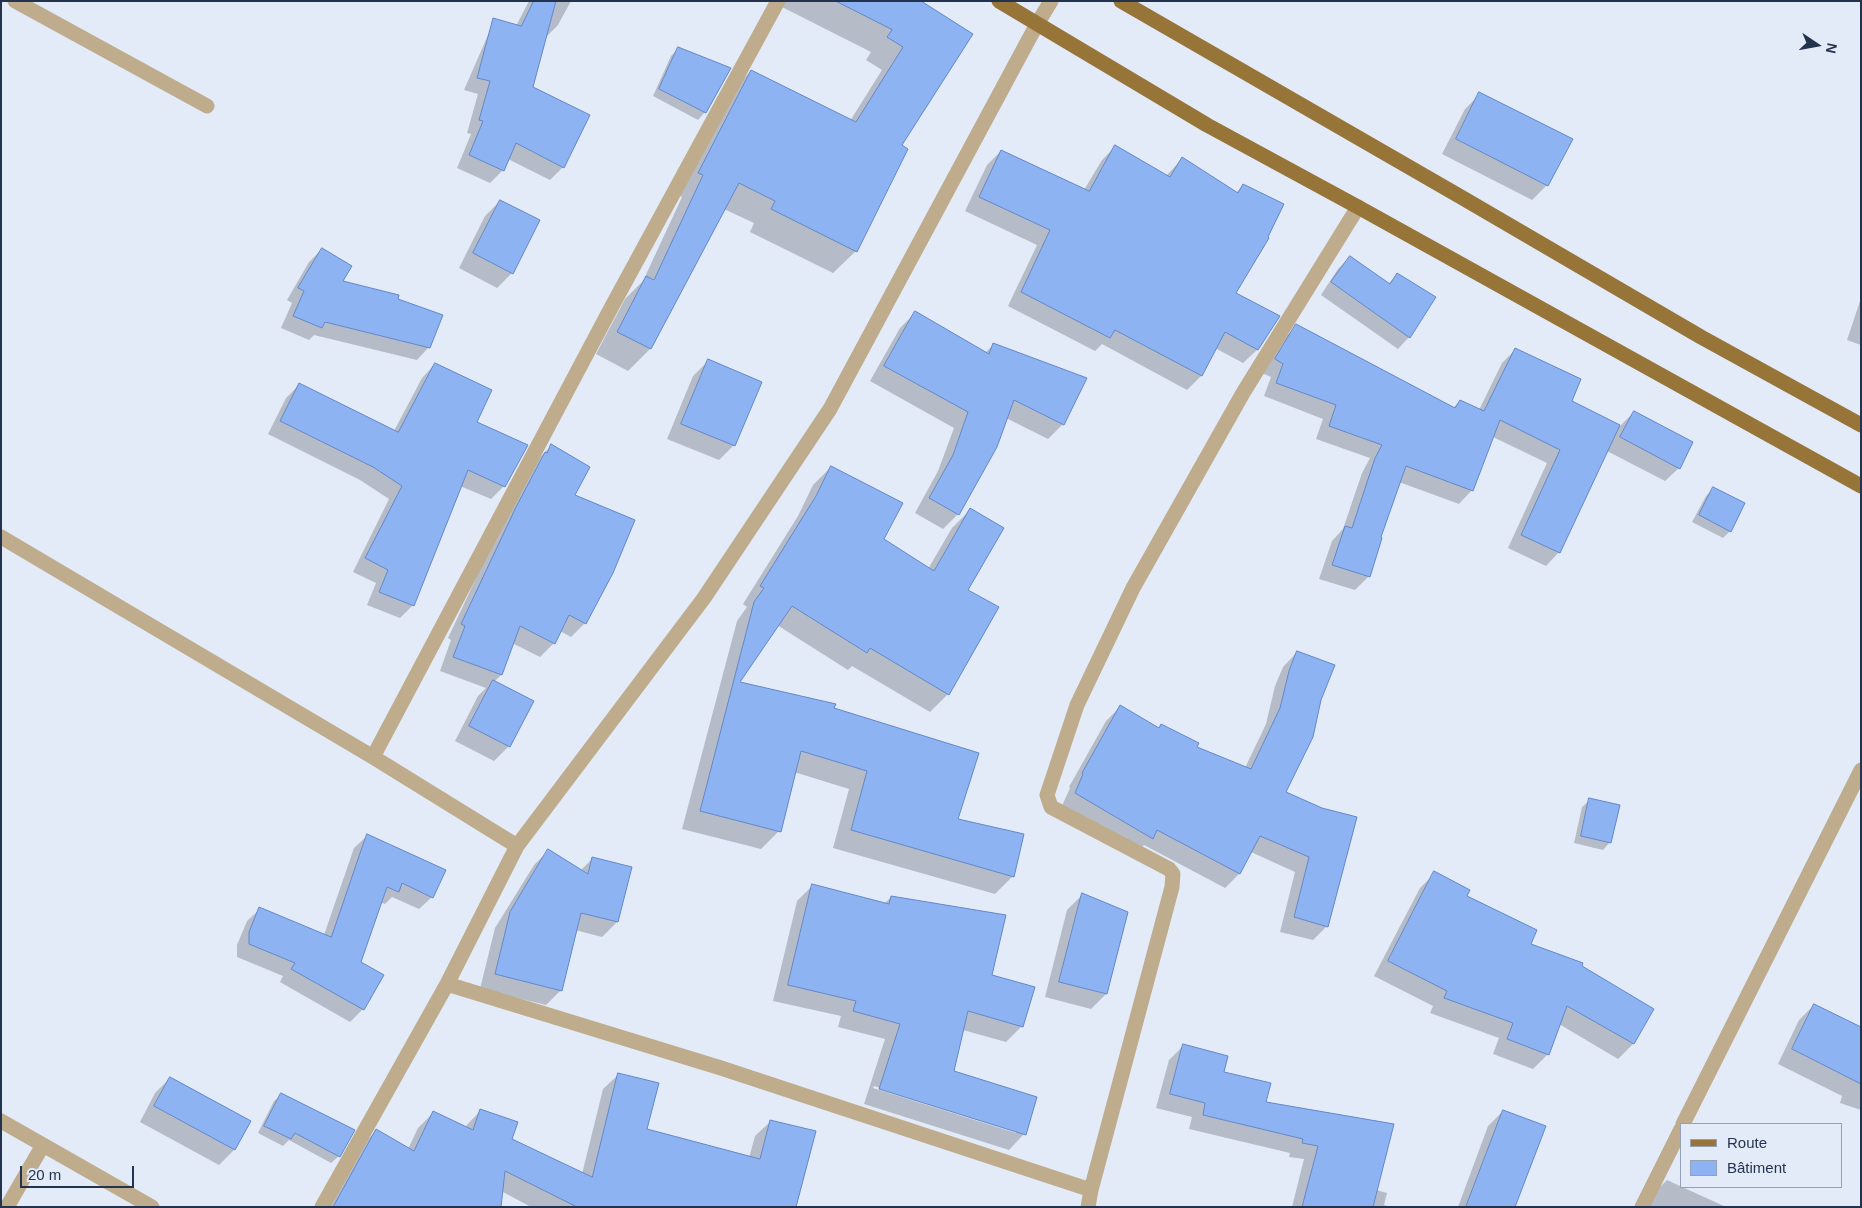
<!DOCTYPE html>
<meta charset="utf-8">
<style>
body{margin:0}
#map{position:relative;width:1862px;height:1208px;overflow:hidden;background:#e3ebf9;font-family:Arial,sans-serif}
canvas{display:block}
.frame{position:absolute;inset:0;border:2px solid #23334e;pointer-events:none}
.legend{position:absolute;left:1680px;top:1123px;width:162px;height:65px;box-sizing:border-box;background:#e3ebf9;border:1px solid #96a1b5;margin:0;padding:6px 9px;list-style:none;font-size:15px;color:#23334e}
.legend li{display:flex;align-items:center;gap:10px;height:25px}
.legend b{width:25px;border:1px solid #96a1b5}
.north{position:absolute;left:1792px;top:20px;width:50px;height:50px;-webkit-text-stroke:4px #e3ebf9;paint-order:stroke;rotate:102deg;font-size:14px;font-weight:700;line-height:20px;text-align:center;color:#23334e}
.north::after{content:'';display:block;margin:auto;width:18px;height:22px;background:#23334e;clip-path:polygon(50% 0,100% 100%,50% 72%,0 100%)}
.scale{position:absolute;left:20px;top:1166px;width:114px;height:22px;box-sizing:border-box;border:2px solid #23334e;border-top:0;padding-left:6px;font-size:15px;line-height:18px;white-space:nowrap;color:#23334e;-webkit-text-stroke:4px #e3ebf9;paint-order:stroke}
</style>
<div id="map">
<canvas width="1862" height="1208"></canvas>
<div class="frame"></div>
<ul class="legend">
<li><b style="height:6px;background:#977538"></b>Route</li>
<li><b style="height:14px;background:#8db3f2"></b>Bâtiment</li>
</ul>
<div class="north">N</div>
<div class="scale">20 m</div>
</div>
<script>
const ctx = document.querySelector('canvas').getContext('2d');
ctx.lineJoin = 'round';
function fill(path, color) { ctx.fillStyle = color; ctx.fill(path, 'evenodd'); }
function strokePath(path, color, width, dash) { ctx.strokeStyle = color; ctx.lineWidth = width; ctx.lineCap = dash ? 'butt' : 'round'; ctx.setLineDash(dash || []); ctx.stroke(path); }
fill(new Path2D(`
 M529 1H571L558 25 545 38 532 88 563 167 550 180 508 159 503 170 490 183 457 168 471 134 467 133 478 94 464 90 488 35 501 22 516 26Z
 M782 1H919L900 146 907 149 856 251 833 273 750 232 754 223 724 209 650 349 628 371 596 354 625 299 643 281 682 197 677 195 729 93 751 71 850 121 882 70 866 60 871 52 780 6Z
 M679 48 705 112 698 120 653 96 671 56Z
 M1480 94 1547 185 1532 200 1442 154 1465 109Z
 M1116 146 1166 176 1182 159 1236 193 1243 185 1235 293 1258 349 1243 363 1215 348 1201 376 1187 390 1102 344 1095 351 1008 306 1037 245 965 211 987 165 1001 151 1084 190 1102 160Z
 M500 201 512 273 497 288 459 268 485 216Z
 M322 249 341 282 397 299 429 347 417 360 314 335 309 340 281 328 292 303 287 300 309 262Z
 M1350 257 1388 284 1397 275 1409 337 1398 349 1321 295 1338 269Z
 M1861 298V345L1847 340Z
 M915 313 985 353 994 344 1063 424 1048 439 1006 418 958 514 943 529 915 513 938 471 954 428 870 381 900 328Z
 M1297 326 1453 408 1460 401 1479 410 1502 363 1516 349 1570 402 1620 426 1634 412 1679 468 1665 481 1607 451 1559 552 1546 566 1508 548 1547 463 1493 437 1472 490 1459 504 1399 482 1379 538 1369 576 1355 590 1319 579 1332 541 1343 529 1362 473 1370 458 1316 439 1323 419 1264 396 1271 377 1262 373 1283 339Z
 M708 361 734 445 719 460 667 439 693 376Z
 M435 364 476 423 504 486 491 499 460 486 413 605 400 618 367 605 376 583 353 572 389 499 360 480 268 434 286 398 299 385 394 431 422 378Z
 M551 446 573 496 585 623 571 637 560 631 554 643 540 657 512 643 501 675 494 682 509 746 494 761 455 741 478 696 486 688 440 671 451 640 448 638 502 523 537 460Z
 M831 467 882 540 928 569 952 528 970 510 967 591 948 694 930 712 852 666 848 670 777 625 738 682 832 708 956 820 1013 876 995 894 833 848 849 789 794 772 779 831 761 849 682 829 737 621 747 607 743 604 798 516 813 485Z
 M1713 489 1730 531 1723 538 1692 522 1706 496Z
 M1297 652 1285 793 1321 809 1327 926 1313 940 1280 932 1295 872 1251 852 1239 874 1225 888 1144 845 1137 852 1061 808 1070 788 1069 787 1106 721 1120 707 1195 748 1245 768 1266 724 1275 686 1283 667Z
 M1590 800 1610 842 1603 850 1574 843 1582 807Z
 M367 836 432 897 419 909 392 897 385 904 380 902 359 963 363 1009 350 1022 280 982 283 976 237 957V945L247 921 260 909 324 935 354 848Z
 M549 850 580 871 592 859 617 922 602 937 575 930 561 990 546 1005 480 989 495 928 534 865Z
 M1435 873 1529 945 1580 967 1652 1009 1633 1044 1618 1059 1559 1024 1548 1054 1533 1069 1493 1054 1499 1038 1430 1013 1433 1006 1374 976 1420 888Z
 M813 885 884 904 891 897 991 976 1022 1026 1006 1042 963 1030 952 1072 1024 1134 1009 1150 864 1104 885 1039 838 1027 841 1016 773 1001 797 901ZM874 1086 1016 1131V1133L873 1088Z
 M1082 895 1106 994 1091 1009 1045 997 1067 910Z
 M1814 1005 1861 1029V1110L1840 1103 1842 1096 1778 1064 1799 1020Z
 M1183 1046 1264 1103 1376 1190 1387 1193 1384 1205 1391 1207H1292L1304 1159 1289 1157 1290 1153 1189 1129 1192 1117 1156 1108 1169 1060Z
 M619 1074 646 1130 749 1158 755 1136 771 1121 795 1207H531L503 1192 499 1207H327L361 1146 376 1131 408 1149 418 1128 434 1112 465 1127 481 1110 511 1140 582 1174 603 1089Z
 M170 1078 234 1150 219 1165 140 1122 155 1093Z
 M282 1094 339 1156 331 1163 289 1140 283 1146 258 1133 274 1101Z
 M1503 1111 1514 1207H1458L1488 1126Z
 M1667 1180 1726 1207H1646L1652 1195Z`), '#0003');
const building = new Path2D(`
 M534 1H556L533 87 590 115 564 168 516 143 504 171 469 155 483 121 479 120 490 81 477 78 493 18 521 26Z
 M836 1H921L973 34 902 145 908 149 857 252 771 209 775 201 739 183 651 349 617 332 646 276 654 280 703 175 698 173 751 70 856 122 903 47 887 37 892 30Z
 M678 47 731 68 706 113 659 89Z
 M1479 92 1573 139 1548 186 1456 139Z
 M1115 145 1170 177 1182 157 1238 193 1243 184 1284 204 1268 237 1269 238 1236 293 1280 316 1258 350 1225 332 1202 376 1115 330 1110 338 1021 292 1050 230 979 197 1001 150 1089 191Z
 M500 200 540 220 513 274 473 253Z
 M322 248 352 266 343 281 399 295 398 299 443 315 430 348 325 322 322 328 293 316 304 291 298 288Z
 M1350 256 1390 284 1397 273 1436 297 1410 338 1331 282Z
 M915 311 989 354 993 343 1087 378 1064 425 1014 400 997 447 959 515 929 498 953 455 968 412 884 366Z
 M1296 324 1455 408 1460 400 1484 411 1515 348 1581 379 1572 401 1620 425 1560 553 1521 535 1560 450 1500 420 1473 491 1406 466 1381 537 1382 538 1370 577 1332 565 1345 526 1352 528 1375 458 1382 445 1329 426 1336 405 1276 383 1283 364 1275 359Z
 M708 359 762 382 735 446 681 424Z
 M435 363 492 390 477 422 528 445 505 487 468 470 414 606 379 592 388 570 365 558 402 486 373 467 280 421 299 383 398 432Z
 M1634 411 1693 442 1680 469 1620 437Z
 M551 444 590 467 575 495 635 520 613 573 586 624 569 615 555 644 520 626 502 675 453 657 465 626 461 624 516 507 545 452 547 453Z
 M831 466 903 503 884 539 934 571 970 508 1004 528 968 590 999 607 949 695 870 648 867 653 792 606 740 682 836 704 834 708 979 753 958 819 1024 834 1014 877 851 830 867 771 801 751 781 832 700 811 754 602 764 588 760 586 816 496Z
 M1713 487 1745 503 1731 532 1699 515Z
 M1297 651 1335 665 1321 700 1313 737 1286 792 1322 808 1357 817 1328 927 1294 917 1309 857 1260 836 1240 874 1157 830 1153 839 1075 793 1083 774 1082 773 1120 705 1159 728 1161 724 1199 743 1197 747 1251 769 1280 708 1289 671Z
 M493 680 534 701 510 747 469 726Z
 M1589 798 1620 805 1611 843 1581 836Z
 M367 834 446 870 433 898 402 883 399 892 387 887 361 962 384 975 364 1010 291 969 295 963 249 944V932L259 907 331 937Z
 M548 849 588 874 592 857 632 867 618 922 581 913 562 991 495 974 510 912Z
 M1434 871 1470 890 1467 896 1537 930 1531 944 1583 963 1582 966 1654 1009 1634 1044 1567 1006 1549 1055 1507 1039 1513 1023 1444 998 1447 991 1388 961Z
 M812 884 889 904 891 896 1006 915 992 975 1035 987 1023 1027 968 1011 954 1071 1037 1097 1026 1135 879 1089 900 1024 853 1011 856 1001 788 985Z
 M1082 893 1128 912 1107 994 1059 982Z
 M1814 1004 1861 1027V1084L1792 1049Z
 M1183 1044 1228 1056 1224 1072 1271 1083 1266 1102 1394 1124 1373 1207H1302L1318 1146 1302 1143 1303 1139 1203 1115 1205 1103 1170 1094Z
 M618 1073 659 1083 647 1129 760 1159 770 1120 816 1131 796 1207H577L505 1171 501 1207H333L376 1129 414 1151 433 1111 473 1130 480 1109 518 1122 512 1139 592 1177Z
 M170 1077 251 1121 235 1150 154 1106Z
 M281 1093 355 1130 340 1157 295 1133 291 1139 264 1126Z
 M1503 1110 1546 1126 1515 1207H1466Z`);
fill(building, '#8db3f2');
strokePath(building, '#6287c7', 1);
strokePath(new Path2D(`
 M15 1 207 106
 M1 537 373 757 517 846
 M373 757 611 308 778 1
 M447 984 721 1068 1091 1190 1172 887 1173 874 1169 869 1051 807 1047 795 1077 705 1133 588 1243 393 1358 207
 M1 1121 152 1207
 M1683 1124 1861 770
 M7 1207 43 1145
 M322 1207 447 984 517 846 704 598 830 409 1037 24 1051 1
 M1088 1207 1091 1190
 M1642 1207 1681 1129`), '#beac8d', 15);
strokePath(new Path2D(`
 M999 1 1207 125 1358 207 1861 486
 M1121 1 1461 197 1701 337 1861 425`), '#977538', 15);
</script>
